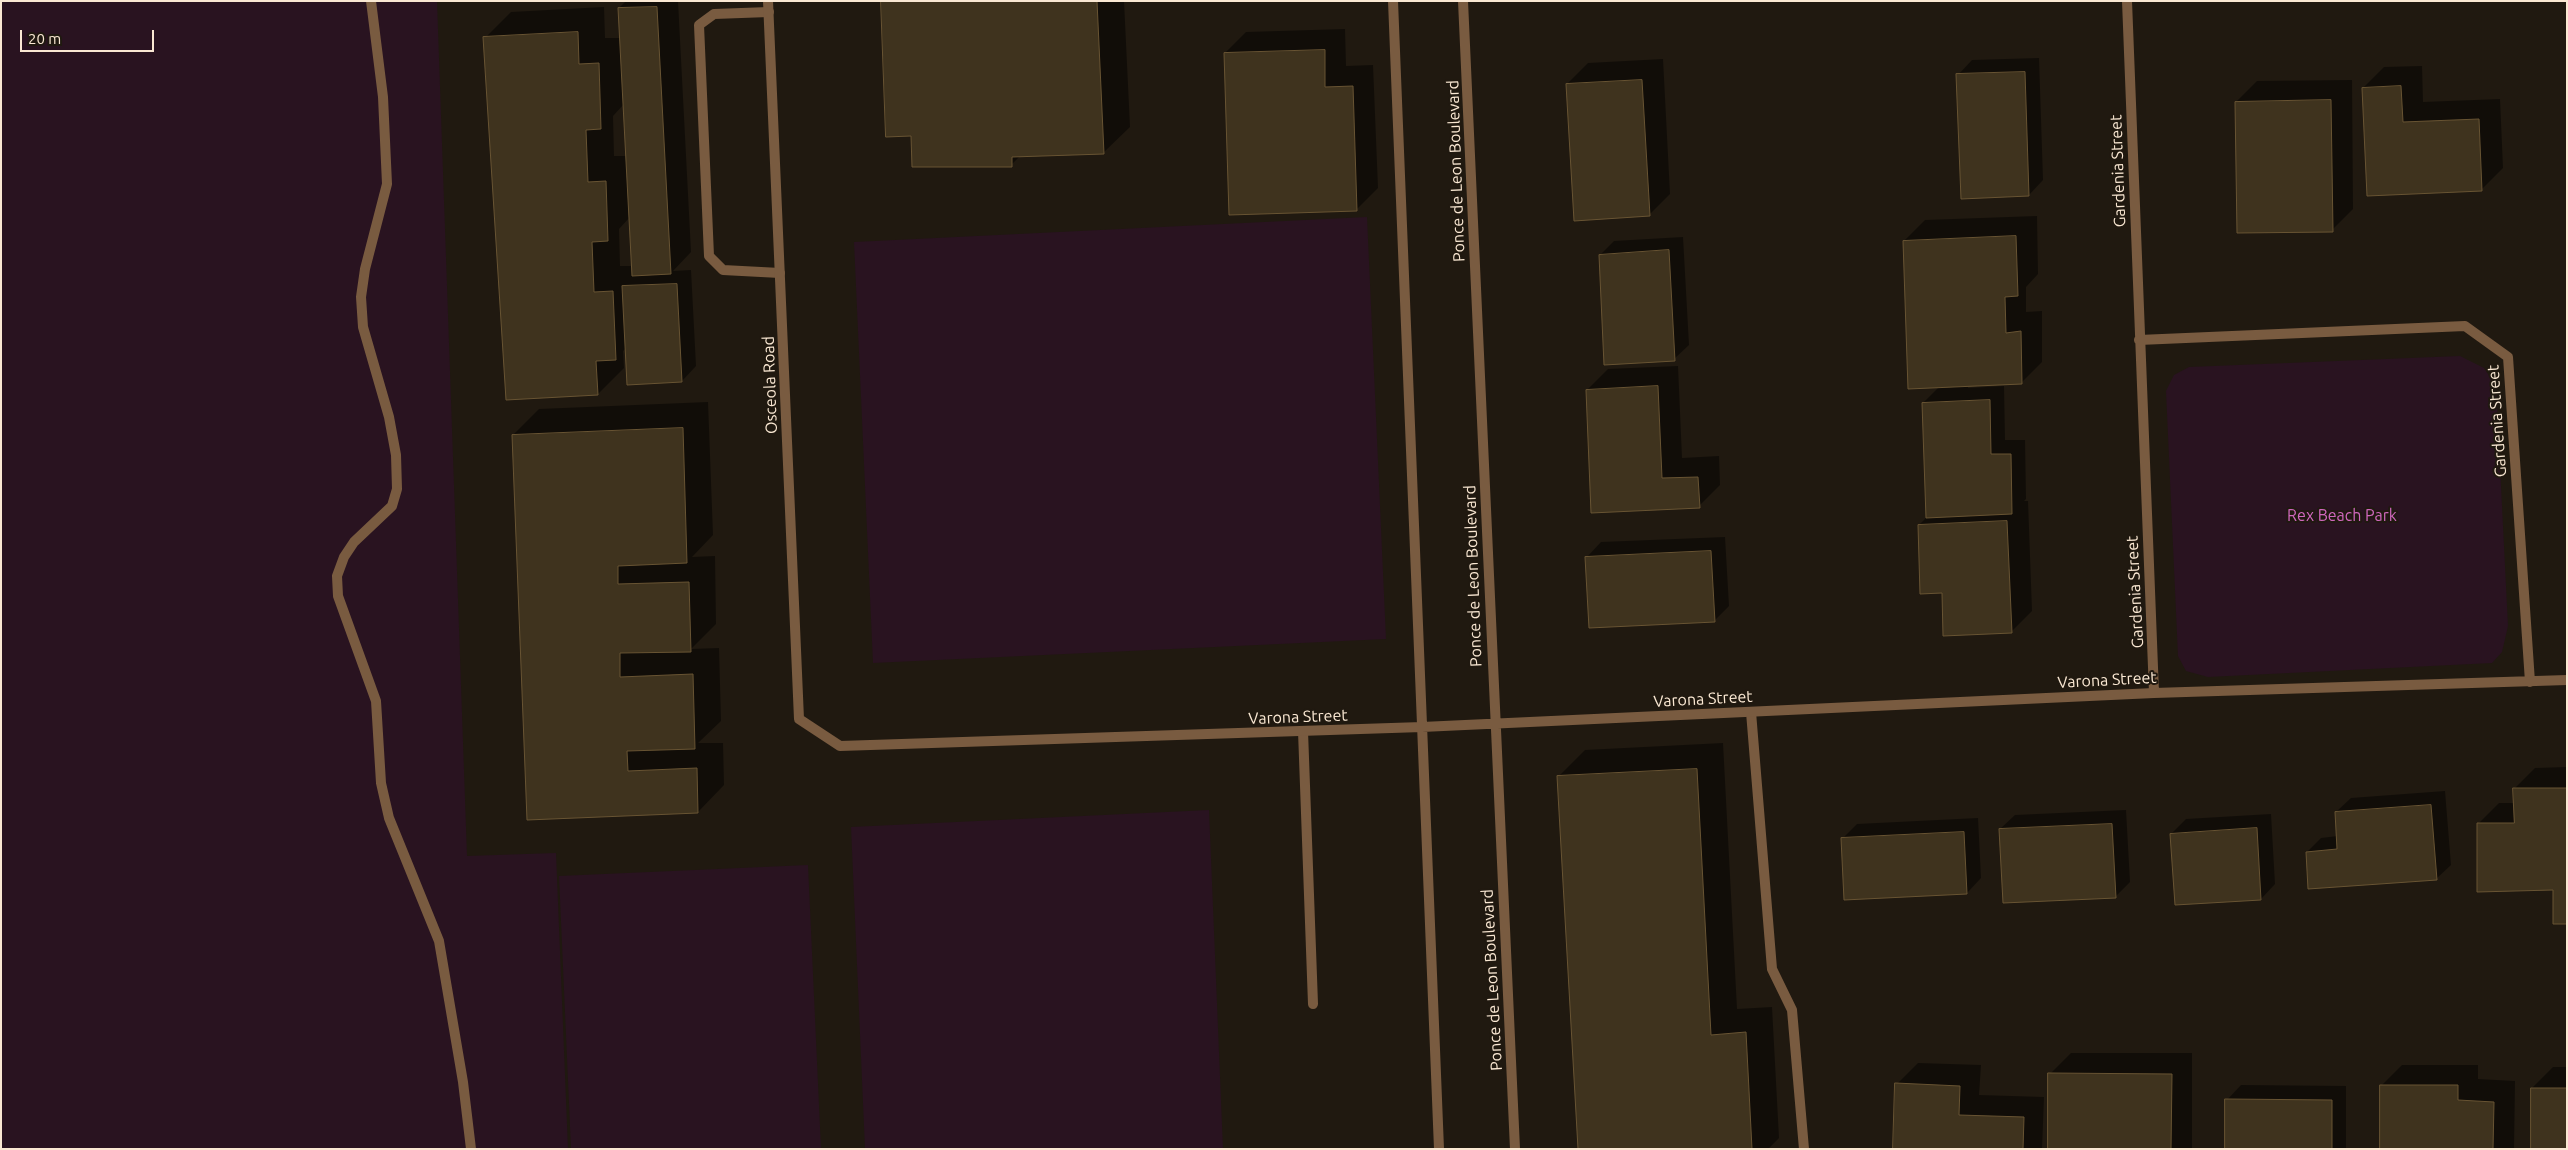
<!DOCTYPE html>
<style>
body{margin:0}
#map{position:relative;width:2568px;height:1150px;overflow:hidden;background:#201910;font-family:Ubuntu,sans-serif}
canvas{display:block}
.frame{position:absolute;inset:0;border:2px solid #fae8d3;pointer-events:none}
.scale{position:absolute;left:20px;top:30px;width:134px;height:22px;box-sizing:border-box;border:2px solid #fae8d3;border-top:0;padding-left:6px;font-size:15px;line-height:18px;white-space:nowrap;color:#fae8d3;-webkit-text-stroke:4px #201910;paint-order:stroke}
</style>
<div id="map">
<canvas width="2568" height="1150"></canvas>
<div class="frame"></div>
<div class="scale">20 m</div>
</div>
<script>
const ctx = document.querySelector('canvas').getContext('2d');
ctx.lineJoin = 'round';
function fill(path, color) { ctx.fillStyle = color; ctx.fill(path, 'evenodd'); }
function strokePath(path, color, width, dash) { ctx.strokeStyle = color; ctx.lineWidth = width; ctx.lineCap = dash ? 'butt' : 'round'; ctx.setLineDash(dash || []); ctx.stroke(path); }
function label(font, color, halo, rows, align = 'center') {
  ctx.font = font + ' Ubuntu,sans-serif'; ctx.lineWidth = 4; ctx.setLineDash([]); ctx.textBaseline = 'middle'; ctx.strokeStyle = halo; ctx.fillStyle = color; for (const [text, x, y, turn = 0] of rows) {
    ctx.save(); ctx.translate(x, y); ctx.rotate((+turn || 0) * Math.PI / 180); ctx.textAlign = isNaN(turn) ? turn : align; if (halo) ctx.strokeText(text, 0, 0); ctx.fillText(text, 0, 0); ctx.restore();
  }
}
fill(new Path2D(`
 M1 1H437L467 856 556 853 568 1149H1Z
 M1367 217 1386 639 873 663 854 242Z
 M2460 356 2484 368 2496 386 2508 626 2502 652 2492 663 2208 677 2186 671 2178 656 2166 391 2174 375 2189 367Z
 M1209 810 1223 1149H865L851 827Z
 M808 865 821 1149H571L559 876Z`), '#291320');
fill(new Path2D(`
 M626 1H678L691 252 673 271 691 270 696 366 682 381 626 348 623 351 624 368 598 394 485 38 511 12 604 7 605 38H621L619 8ZM624 104 627 156H614L613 116ZM630 217 633 266H620L619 229Z
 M882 1H1124L1130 127 1103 153 1021 155 1011 165Z
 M1345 29 1346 66 1373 65 1378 188 1357 209 1225 53 1246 32Z
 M2039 58 2043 180 2029 195 1958 75 1972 60Z
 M1663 59 1670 194 1649 215 1567 84 1588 63Z
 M2422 66 2423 102 2500 99 2503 168 2482 189 2363 88 2384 67Z
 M2352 80 2353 209 2332 230 2236 102 2257 81Z
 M2037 216 2038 274 2026 287V312L2042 311V362L2021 383 1968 385V388L2004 386 2005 440H2025L2026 499 2024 501H2028L2032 611 2011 632 1943 591 1919 525 1927 517 1923 403 1940 386 1904 241 1925 220Z
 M1683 237 1689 345 1674 359 1600 255 1614 241Z
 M1678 366 1682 458 1719 456 1720 485 1699 506 1592 511 1587 390 1608 369Z
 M708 402 713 535 692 557 715 556 716 624 691 649 719 648 721 721 698 743H723L724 785 698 812 528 818 513 435 539 409Z
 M1725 537 1729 606 1714 621 1587 557 1601 542Z
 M1723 743 1737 1009 1772 1007 1779 1138 1768 1149H1579L1559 776 1585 750Z
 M2567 767V922L2554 889 2478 824 2499 803H2515L2514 789 2535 768Z
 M2445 791 2451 865 2436 879 2307 852 2321 838 2338 836 2336 812 2351 798Z
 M2126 810 2130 882 2115 897 2000 829 2015 815Z
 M2271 814 2275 884 2261 899 2171 834 2186 819Z
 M1978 818 1981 878 1967 893 1842 839 1857 824Z
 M2071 1053H2192V1149H2049L2050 1074Z
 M1918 1063 1981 1065 1979 1095 2044 1097 2042 1149H1894L1897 1084Z
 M2402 1065H2478V1079L2515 1081 2514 1149H2381V1086Z
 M2553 1067H2567V1149L2532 1088Z
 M2241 1085 2346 1086V1149H2227V1100Z`), '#0007');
const building = new Path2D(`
 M881 1H1097L1104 154 1012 157V167H912L911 136 886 137Z
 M657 7 671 274 632 276 618 8Z
 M578 32 579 64 599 63 601 129 586 130 588 182 606 181 608 241 592 242 594 292 613 291 616 360 596 361 598 395 506 400 483 37Z
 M1325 50V87L1353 86 1357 211 1229 215 1224 53Z
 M2025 72 2029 196 1961 199 1956 74Z
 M1642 80 1650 216 1574 221 1566 84Z
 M2401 86 2403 122 2479 119 2482 191 2367 196 2362 88Z
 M2331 100 2333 232 2237 233 2235 102Z
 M2016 236 2018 296 2005 297 2006 333 2021 331 2022 384 1908 389 1903 241Z
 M1669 250 1675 361 1604 365 1599 255Z
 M677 284 682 382 627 385 622 286Z
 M1658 386 1662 478 1698 477 1700 508 1591 513 1586 390Z
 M1990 400 1991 454H2011L2012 514 1926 518 1922 403Z
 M683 428 687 563 618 566V584L689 582 691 652 620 653V677L693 674 695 749 627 751 628 771 697 768 698 813 527 820 512 435Z
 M2007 521 2012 633 1943 636 1942 593 1920 594 1918 525Z
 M1711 551 1715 622 1589 628 1585 557Z
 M1697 769 1711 1035 1746 1032 1752 1149H1578L1557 776Z
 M2513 788H2567V924H2553V890L2477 892V823H2514Z
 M2431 805 2437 880 2308 889 2306 852 2337 849 2335 812Z
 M2112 824 2116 898 2003 903 1999 829Z
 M2257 828 2261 900 2175 905 2170 834Z
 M1964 832 1967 894 1844 900 1841 838Z
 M2048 1073 2172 1074 2171 1149H2048Z
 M1895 1083 1960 1086 1959 1115 2024 1117 2023 1149H1893Z
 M2380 1085H2458V1100L2494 1102 2493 1149H2380Z
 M2531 1088H2567V1149H2531Z
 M2225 1099 2332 1100V1149H2225Z`);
fill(building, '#3f331e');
strokePath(building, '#685433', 1);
strokePath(new Path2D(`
 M371 1 383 97 387 184 365 269 361 297 363 327 389 417 396 455 397 489 392 506 354 542 344 557 337 576 338 596 376 701 381 783 389 818 439 941 463 1082 471 1149
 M769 12 714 14 699 25 709 256 723 270 780 273
 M1751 712 1772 969 1792 1010 1804 1149
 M1303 731 1313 1004`), '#795b40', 10);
strokePath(new Path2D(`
 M768 1 799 719 840 746 1422 727 2154 693 2567 680
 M1393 1 1439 1149
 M1463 1 1515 1149
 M2127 1 2154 693
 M2139 340 2465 326 2508 357 2530 682`), '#795b40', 10);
label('16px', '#fae8d3', '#201910', [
 ["Ponce de Leon Boulevard",1456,171,-92],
 ["Gardenia Street",2118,171,-92],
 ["Osceola Road",770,385,-92],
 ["Gardenia Street",2497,421,-94],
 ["Ponce de Leon Boulevard",1473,576,-92],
 ["Gardenia Street",2135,592,-93],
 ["Varona Street",2107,680,-3],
 ["Varona Street",1703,699,-3],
 ["Varona Street",1298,717,-2],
 ["Ponce de Leon Boulevard",1492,980,-93]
]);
label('16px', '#d168be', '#201910', [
 ["Rex Beach Park",2342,516]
]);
</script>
